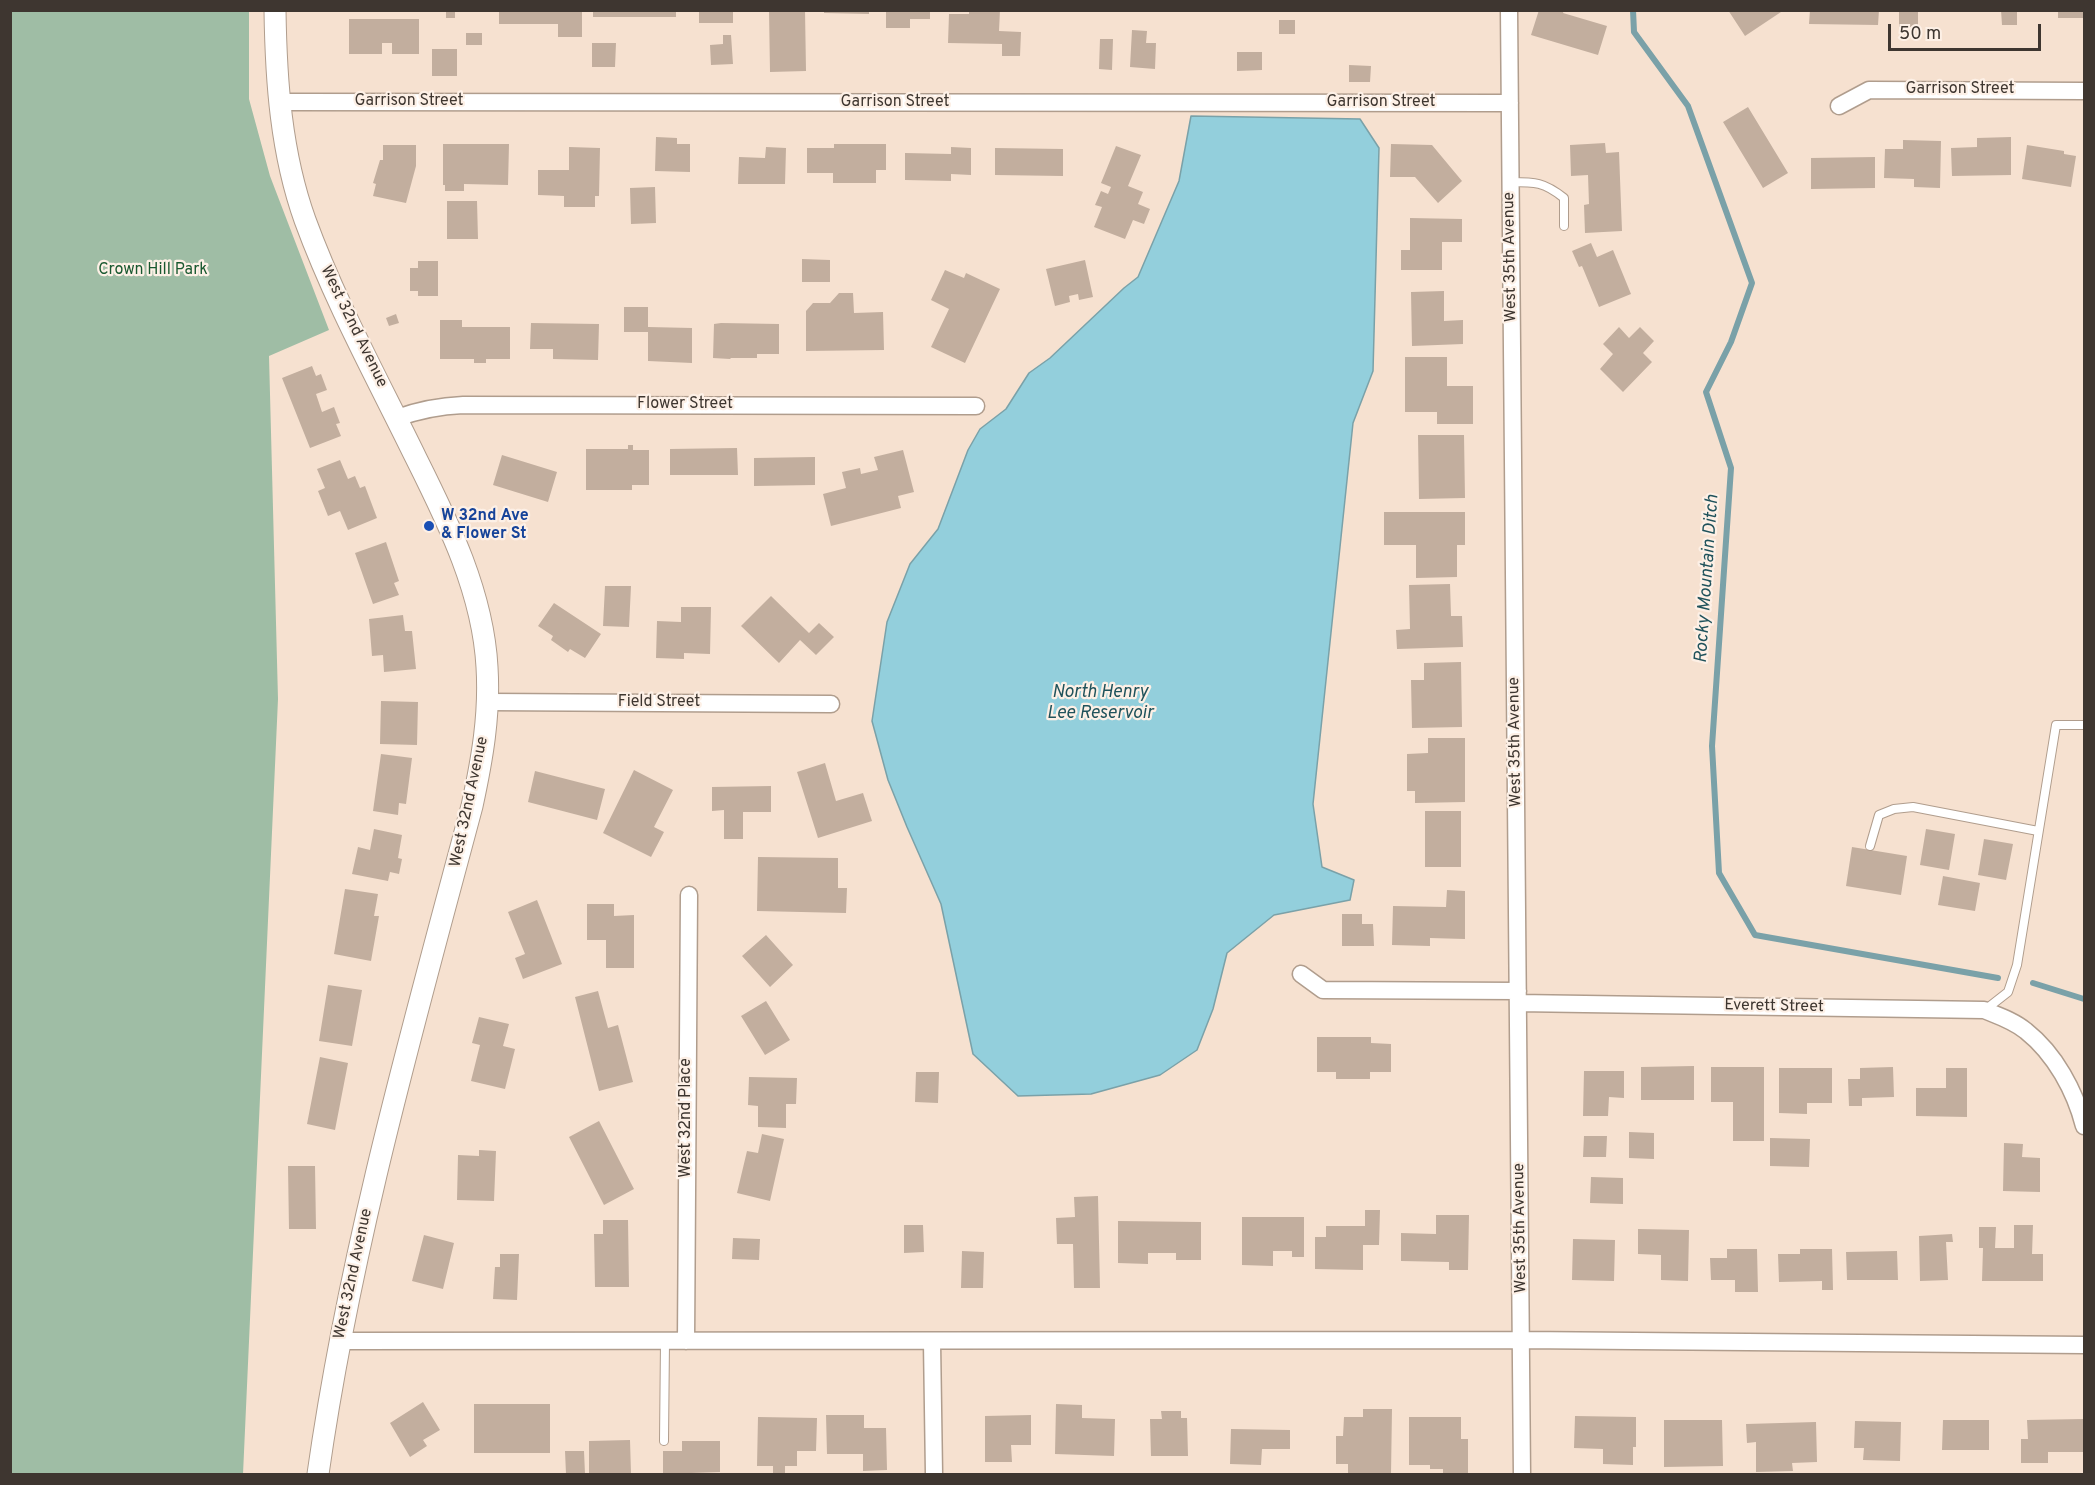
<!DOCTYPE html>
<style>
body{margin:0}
#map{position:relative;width:2095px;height:1485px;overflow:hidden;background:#f6e1d0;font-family:Overpass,sans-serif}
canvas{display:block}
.frame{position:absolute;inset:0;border:12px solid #3e3630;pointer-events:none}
.scale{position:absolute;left:1888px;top:24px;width:153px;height:27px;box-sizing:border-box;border:3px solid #3e3630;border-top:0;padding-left:8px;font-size:18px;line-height:21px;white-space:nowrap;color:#3e3630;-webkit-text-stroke:4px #fdf0e6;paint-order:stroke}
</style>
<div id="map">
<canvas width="2095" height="1485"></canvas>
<div class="frame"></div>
<div class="scale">50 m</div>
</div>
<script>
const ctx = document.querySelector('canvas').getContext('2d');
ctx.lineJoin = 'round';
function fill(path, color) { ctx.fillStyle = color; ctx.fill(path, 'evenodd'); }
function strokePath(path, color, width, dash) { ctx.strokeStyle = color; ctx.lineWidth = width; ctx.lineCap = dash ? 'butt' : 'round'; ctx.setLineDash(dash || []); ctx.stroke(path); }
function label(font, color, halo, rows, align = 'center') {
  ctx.font = font + ' Overpass,sans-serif'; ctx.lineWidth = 4.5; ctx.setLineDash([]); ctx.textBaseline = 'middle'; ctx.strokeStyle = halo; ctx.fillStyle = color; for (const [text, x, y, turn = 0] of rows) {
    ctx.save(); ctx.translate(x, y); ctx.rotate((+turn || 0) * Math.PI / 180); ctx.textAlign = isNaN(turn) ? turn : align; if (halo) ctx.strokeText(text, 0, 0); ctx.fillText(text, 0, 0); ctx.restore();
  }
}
fill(new Path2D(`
 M10 11H249V99L270 176 329 330 269 356 278 699 243 1474H11Z`), '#9fbda5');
const water = new Path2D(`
 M1191 116 1360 119 1379 148 1373 371 1353 423 1313 804 1322 867 1354 880 1350 900 1274 915 1227 953 1213 1009 1197 1050 1160 1075 1091 1094 1018 1096 973 1054 941 904 907 827 888 780 872 721 887 622 910 564 938 529 968 450 980 429 1006 409 1029 373 1050 358 1124 288 1138 277 1179 181Z`);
fill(water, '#93cfdc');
strokePath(water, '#7aa1a8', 1.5);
strokePath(new Path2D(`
 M1633 10 1634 32 1688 106 1752 283 1731 342 1706 392 1731 468 1712 746 1719 873 1755 935 1998 978
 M2033 983 2084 999`), '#7aa1a8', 6);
fill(new Path2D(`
 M446 10H455V18H446Z
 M499 10H582V37H558V24H499Z
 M593 10H676V17H593Z
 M699 10H733V23H699Z
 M769 10H805L806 71 770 72Z
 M824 10H869V14L824 13Z
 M886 10H930V19H910V28H886Z
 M969 10H1000L999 31 1021 32 1020 56H1002V44L948 43 949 14H969Z
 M1539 10H1564L1563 13 1607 26 1598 55 1531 35Z
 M1728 10H1780L1781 12 1745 36Z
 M1810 10H1879L1878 25 1809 24Z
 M1899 10H1918V27H1899Z
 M2001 10H2017V25H2002Z
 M2058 10H2084V18H2058Z
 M349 19H419V54H392V43H382V54H349Z
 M1279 20H1295V34H1279Z
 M1132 30 1147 31 1146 43H1156L1155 69 1130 67Z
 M466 33H482V45H466Z
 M723 35H731L733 64 711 65 710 45 723 44Z
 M1100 39H1113L1112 70 1099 69Z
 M592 43H616L615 67H592Z
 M432 49H457V76H432Z
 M1237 52H1262V70L1237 71Z
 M1349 65 1371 66 1370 82H1349Z
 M1748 107 1788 173 1763 188 1723 122Z
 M656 137 677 138V144H690V172L655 171Z
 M2011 137V175L1952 176 1951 148 1977 147V138Z
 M1903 140 1941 141 1940 188 1914 187V179L1884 178 1885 149H1903Z
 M1605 143 1606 153 1619 152 1622 231 1585 233 1584 205 1589 204 1588 175 1571 176 1570 145Z
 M443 144H509L508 185 464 184V191H445V185H443Z
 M834 144H886V170H876V183H833V173H807V148H834Z
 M1391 144 1432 145 1462 181 1438 203 1415 177H1390Z
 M383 145H416V166L406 203 373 196 376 184 373 183 380 160H383Z
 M2027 145 2064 151V154L2076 156 2071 187 2022 179Z
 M1116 146 1141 155 1128 186 1143 192 1138 204 1150 209 1144 224 1133 220 1125 239 1094 227 1102 207 1095 205 1101 191 1108 194 1111 187 1101 183Z
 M569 147 600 148 599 196H595V207H564V196L538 195V170H569Z
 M766 147 786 148 785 184H738L739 157 765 158Z
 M951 147 971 148V175L951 174V181L905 180V153L951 154Z
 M995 148 1063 149V176L995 175Z
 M1875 157V188L1811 189V158Z
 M655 187 656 223 631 224 630 188Z
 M447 201H477L478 239H447Z
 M1410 218 1462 219V242H1442V270H1401V250H1410Z
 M1591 243 1597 257 1613 250 1631 294 1599 307 1582 266 1579 267 1572 251Z
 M802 259 830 260V282H802Z
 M1085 260 1093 297 1079 300 1078 294 1069 296 1070 302 1055 306 1046 269Z
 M418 261H438V296H418V291H410V268H418Z
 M945 270 964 278 966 273 1000 289 965 363 931 347 949 309 931 300Z
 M1444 291V321L1463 320V344L1412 346 1411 292Z
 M839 293H853L854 313 883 312 884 350 806 351V311L813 303H830Z
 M624 307H648V327L692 328V363L648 361V332H624Z
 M396 314 399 323 389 326 386 318Z
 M440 320H462V327H510V359H486V363H474V359H440Z
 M531 323 599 324 598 360 553 359V349H530Z
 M721 323 779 324V354H757V358H731L730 359 713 358 714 324Z
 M1619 327 1629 338 1640 327 1654 341 1643 353 1652 362 1623 392 1600 369 1613 354 1603 344Z
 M1405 357H1447V386H1473V424H1437V412H1405Z
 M312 366 316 376 321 374 327 390 316 394 322 412 334 407 340 423 336 424 341 436 310 448 282 378Z
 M1418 435H1464L1465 498 1419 499Z
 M628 445H633V450H649V485H632V490H586V449H628Z
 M737 448 738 475H670V449Z
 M903 450 914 492 898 496 901 508 831 526 823 494 846 488 842 472 860 468 861 474 878 470 874 457Z
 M502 455 557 472 548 502 493 485Z
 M815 457V485L754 486V458Z
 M340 460 348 479 355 476 360 488 365 486 377 518 348 530 340 511 328 516 318 491 325 488 317 469Z
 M1384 512H1465V545H1457V577L1416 578V545H1384Z
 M386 542 399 581 394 583 399 595 373 604 355 553Z
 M1450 584 1451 616H1462L1463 647 1397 649 1396 630 1410 629 1409 585Z
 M605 586H631L629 627 603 626Z
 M771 596 809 633 819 623 834 637 816 655 800 640 779 663 741 626Z
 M554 603 601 634 585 658 570 649 568 652 551 640 553 636 538 626Z
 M681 607H711L710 654 684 653V659L656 658 657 621 681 622Z
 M403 615 405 631H412L416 669 384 672 383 655 372 656 369 619Z
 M1461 662 1462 727 1412 728 1411 680H1424V663Z
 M381 701 418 702 417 745 380 744Z
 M1428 738H1465V802L1415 803V791H1407V754L1428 753Z
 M381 754 412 758 406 804 399 803 398 815 373 811Z
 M825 763 836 801 863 793 872 821 818 838 797 772Z
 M634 770 673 790 654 827 664 832 651 857 603 833Z
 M535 771 605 789 597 820 528 802Z
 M771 786V812H743V839H724V810L712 811V787Z
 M1425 811H1461V867H1425Z
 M374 829 402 835 398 858 402 859 399 874 390 872 388 881 352 874 358 847 370 850Z
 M1926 829 1955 834 1949 870 1920 865Z
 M1984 839 2013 844 2006 880 1978 875Z
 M1852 847 1907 856 1901 895 1846 886Z
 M758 857 838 858V888H847L846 913 757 911Z
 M1943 876 1980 883 1975 911 1938 905Z
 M345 889 378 894 374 916H379L371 961 334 954Z
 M1447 890 1465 891V939L1430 938V946L1392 945 1393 906 1446 907Z
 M537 900 562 964 523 979 515 958 525 954 508 912Z
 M587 904H614V916L634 915V968H606V940H587Z
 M1342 914H1362V924H1373L1374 946H1342Z
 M766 935 793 965 770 987 742 956Z
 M328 985 362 990 352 1046 319 1041Z
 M598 991 608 1028 618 1025 633 1082 599 1091 575 997Z
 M766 1001 790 1040 765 1055 741 1016Z
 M479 1017 509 1024 503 1046 515 1049 505 1089 471 1081 480 1045 472 1043Z
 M1317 1037H1371V1043L1391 1044V1072H1370V1079H1336V1072H1317Z
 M320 1057 348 1063 335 1130 307 1124Z
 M1694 1066V1100H1641V1067Z
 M1711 1067H1764V1141H1733V1102H1711Z
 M1893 1067 1894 1097 1862 1098V1106H1849L1848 1079H1860V1068Z
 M1779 1068H1832V1103H1807V1114L1779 1113Z
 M1946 1068H1967V1117L1916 1116V1088H1946Z
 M1584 1071H1624V1098L1609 1097 1608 1116H1583Z
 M916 1072H939L938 1103 915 1102Z
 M749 1077 797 1078 796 1104H786V1128L758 1127V1106L748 1105Z
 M599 1121 634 1189 604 1205 569 1137Z
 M1629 1132 1654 1133V1159L1629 1158Z
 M762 1134 784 1139 770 1201 737 1193 747 1151 758 1153Z
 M1584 1136H1607L1606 1157H1583Z
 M1770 1138 1810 1139 1809 1167 1770 1166Z
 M2004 1143 2023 1144 2022 1157 2040 1158V1192L2003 1191Z
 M479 1150 496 1151 494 1201 457 1200 458 1155 479 1156Z
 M288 1166H315L316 1229H289Z
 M1591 1177 1623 1178V1204L1590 1203Z
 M1098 1196 1100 1288H1074L1073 1244H1057L1056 1218 1075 1217 1074 1197Z
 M1365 1210H1380L1379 1245H1363V1270L1315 1269V1237H1326V1226H1365Z
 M1436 1215H1469L1468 1270H1449V1262L1401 1261V1233L1436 1234Z
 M1242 1217H1304V1257H1292V1251H1273V1266L1242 1265Z
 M603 1220H628L629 1287H595L594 1234H603Z
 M1118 1221 1201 1222V1260H1176V1253H1148V1264L1118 1263Z
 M904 1225H923L924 1252 904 1253Z
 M2014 1225H2033L2032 1254H2043V1281H1982L1983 1248H1979V1227H1996L1995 1248H2014Z
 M1638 1229 1689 1230 1688 1281 1661 1280V1255L1638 1254Z
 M1952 1234 1953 1242H1946L1948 1280 1920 1281 1919 1236Z
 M424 1235 454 1243 443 1289 412 1281Z
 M733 1238 760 1239 759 1260 732 1259Z
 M1573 1239 1615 1240 1614 1281 1572 1280Z
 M1727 1249H1757L1758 1292H1735V1280H1711L1710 1258H1727Z
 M1800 1249H1832L1833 1290H1822V1281L1779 1282 1778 1254H1800Z
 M962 1251 984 1252 983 1288H961Z
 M1897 1251 1898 1280H1847L1846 1252Z
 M500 1254H519L517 1300 493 1299 495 1267H500Z
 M423 1402 440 1430 423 1440 427 1446 410 1457 390 1423Z
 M474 1404H550V1453H474Z
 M1056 1404 1082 1405V1418L1115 1419 1114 1456 1055 1454Z
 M1363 1409H1392L1391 1474H1348V1464H1336V1436H1343L1344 1417H1363Z
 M1161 1411H1181V1418H1187L1188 1456H1151L1150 1419H1162Z
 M826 1415H864V1428H886L887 1470 863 1471V1454H827Z
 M1031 1415V1445H1011L1012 1462H985V1416Z
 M1575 1416 1636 1417V1447H1633V1465L1603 1464V1449L1574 1448Z
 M758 1417 817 1418 816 1451H797V1466H785V1474H773V1466H757Z
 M1409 1417H1461V1439H1468V1474H1443V1469H1430V1465H1409Z
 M2084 1419V1452H2048V1463H2021V1439H2028L2027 1420Z
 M1664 1420H1722L1723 1466 1664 1467Z
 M1943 1420H1989V1450H1942Z
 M1855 1421 1901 1422 1900 1461 1863 1460 1864 1448H1854Z
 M1816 1422 1817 1462 1792 1463 1793 1471 1756 1472V1442L1747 1443 1746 1424Z
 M1231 1429 1290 1430V1449H1262L1261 1465 1230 1464Z
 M630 1440 631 1474 589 1473V1441Z
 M682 1441H720V1472L663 1474V1451H682Z
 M565 1451H584L585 1474H566Z`), '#c2ae9e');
const service = new Path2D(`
 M1511 182C1535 182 1544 182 1564 198V226
 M1870 846 1879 815 1894 809 1913 807 2038 831
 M1985 1010 2008 992 2017 965 2056 725H2084
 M664 1441 665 1341`);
const minor = new Path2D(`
 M1509 10 1522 1474
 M280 102 1510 103
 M1839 106 1869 90 2084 91
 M397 418C419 410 439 406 463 405L976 406
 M487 702 831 704
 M1301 974 1323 990 1518 991
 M1518 1003 1984 1010C1999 1016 2014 1021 2026 1031 2055 1054 2075 1091 2084 1126
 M340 1341 1522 1340 2084 1345
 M686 1341 689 895
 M932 1342 934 1474`);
const tertiary = new Path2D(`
 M275 10C276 81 281 153 305 220 335 302 378 380 416 458 449 524 483 593 487 667 490 715 482 760 472 806 413 1027 350 1248 318 1474`);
strokePath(service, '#b09d8d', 10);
strokePath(minor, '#b09d8d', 19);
strokePath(tertiary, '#b09d8d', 23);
strokePath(service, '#fff', 8);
strokePath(minor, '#fff', 16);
strokePath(tertiary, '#fff', 21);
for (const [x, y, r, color] of [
 [429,526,6,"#1a4fb4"]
]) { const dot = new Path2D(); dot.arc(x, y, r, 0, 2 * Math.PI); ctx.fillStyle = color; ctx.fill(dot); strokePath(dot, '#fdf0e6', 2); }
label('16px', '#3e3630', '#fdf0e6', [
 ["Garrison Street",1960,90],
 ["Garrison Street",409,102],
 ["Garrison Street",895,103],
 ["Garrison Street",1381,103],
 ["West 35th Avenue",1511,257,-91],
 ["West 32nd Avenue",353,327,64],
 ["Flower Street",685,405],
 ["Field Street",659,703],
 ["West 35th Avenue",1516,742,-91],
 ["West 32nd Avenue",470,802,-78],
 ["Everett Street",1774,1007,1],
 ["West 32nd Place",687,1118,-90],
 ["West 35th Avenue",1521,1228,-91],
 ["West 32nd Avenue",354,1274,-78]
]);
label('16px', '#18582f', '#fdf0e6', [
 ["Crown Hill Park",153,271]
]);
label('bold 16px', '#164399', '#fdf0e6', [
 ["W 32nd Ave",441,517],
 ["& Flower St",441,535]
], 'left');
label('italic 18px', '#1f525b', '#fdf0e6', [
 ["Rocky Mountain Ditch",1708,579,-86],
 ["North Henry",1100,693],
 ["Lee Reservoir",1100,714]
]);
</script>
